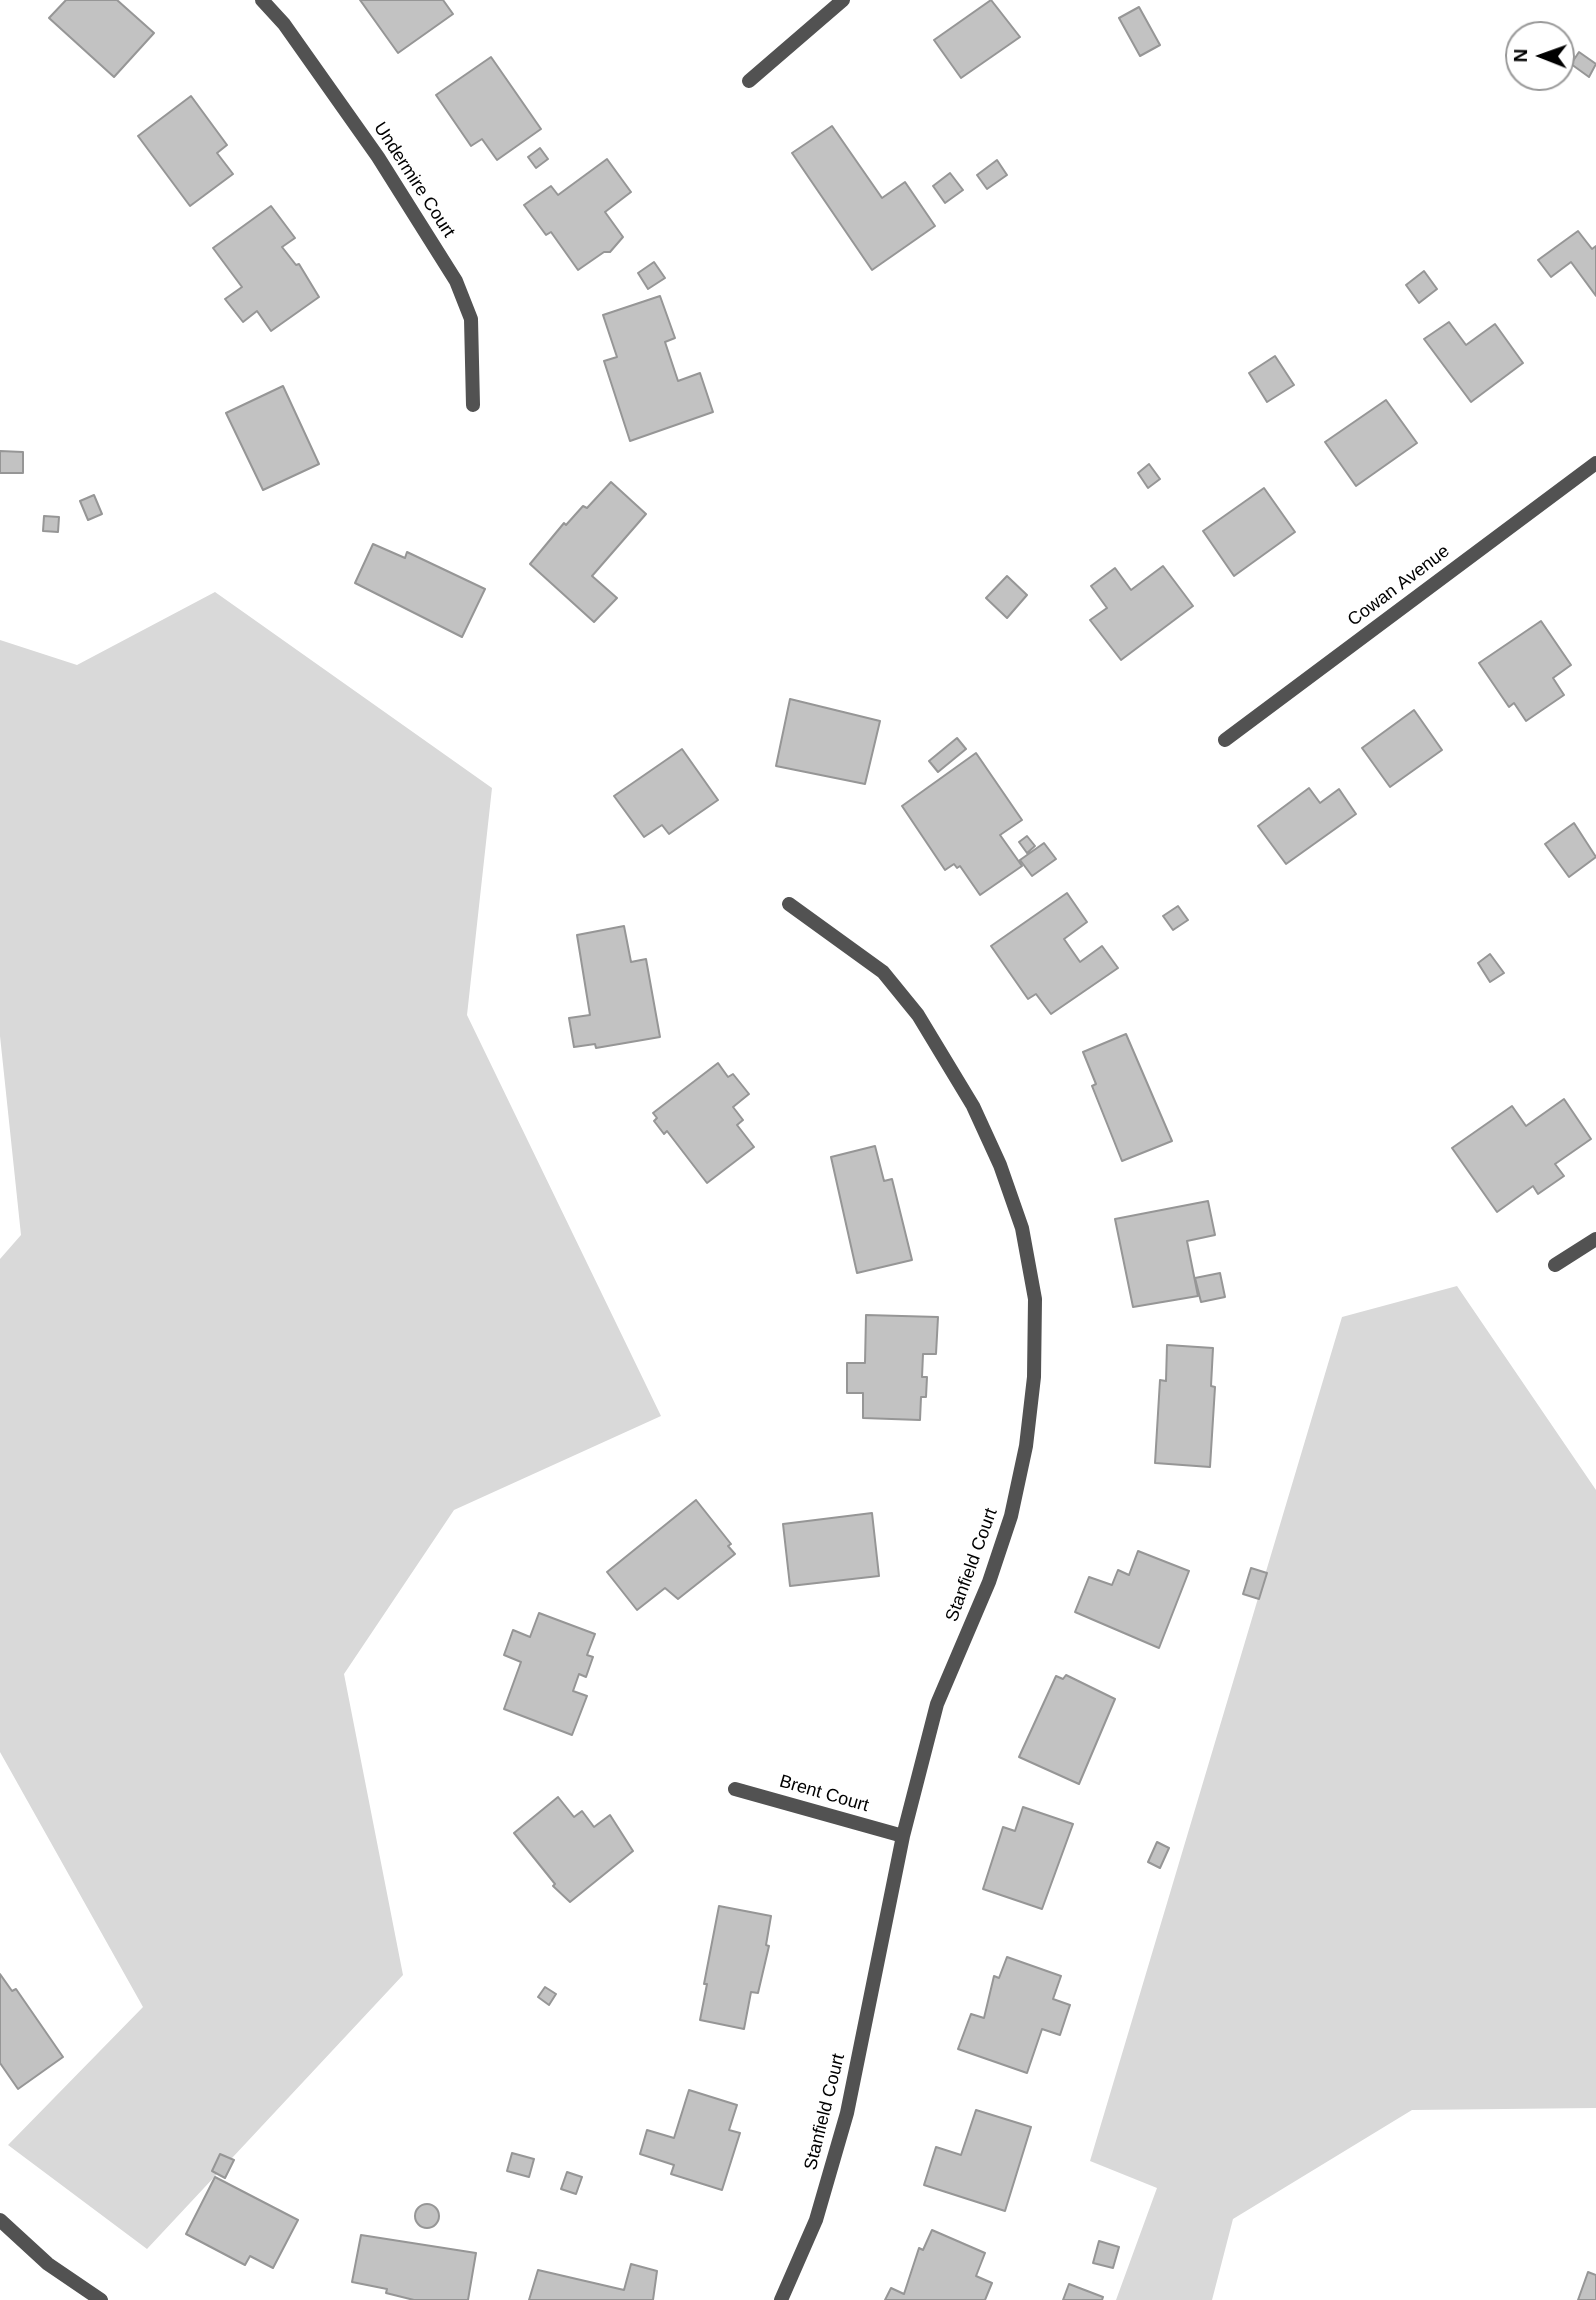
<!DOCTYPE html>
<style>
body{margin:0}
#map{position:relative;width:1596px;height:2300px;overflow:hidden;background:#fff;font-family:Arial,sans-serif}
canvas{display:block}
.north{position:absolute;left:1505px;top:21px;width:70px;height:70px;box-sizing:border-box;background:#fff;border:2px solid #999;border-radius:50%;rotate:271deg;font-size:19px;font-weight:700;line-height:28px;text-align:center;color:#000}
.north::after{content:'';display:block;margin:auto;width:24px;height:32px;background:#000;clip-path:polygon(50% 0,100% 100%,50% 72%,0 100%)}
</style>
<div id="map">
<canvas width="1596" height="2300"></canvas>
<div class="north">N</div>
</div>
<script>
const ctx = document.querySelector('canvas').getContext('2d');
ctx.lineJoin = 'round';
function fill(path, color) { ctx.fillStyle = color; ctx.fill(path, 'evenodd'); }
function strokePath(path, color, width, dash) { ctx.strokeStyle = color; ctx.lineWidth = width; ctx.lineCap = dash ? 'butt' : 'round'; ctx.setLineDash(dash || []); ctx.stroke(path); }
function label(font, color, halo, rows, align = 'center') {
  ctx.font = font + ' Arial,sans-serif'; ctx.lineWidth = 7; ctx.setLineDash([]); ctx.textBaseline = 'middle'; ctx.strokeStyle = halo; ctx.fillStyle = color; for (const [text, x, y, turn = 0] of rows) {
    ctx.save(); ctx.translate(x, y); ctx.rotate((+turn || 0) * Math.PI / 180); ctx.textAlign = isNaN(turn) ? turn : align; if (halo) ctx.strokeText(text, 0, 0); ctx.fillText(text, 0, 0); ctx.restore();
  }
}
fill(new Path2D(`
 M215 592 492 788 467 1015 661 1416 454 1510 344 1674 403 1975 147 2249 8 2145 143 2007 0 1752V1259L21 1235 0 1036V640L77 665Z
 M1457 1286 1596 1490V2108L1412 2110 1233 2219 1212 2300H1116L1157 2188 1090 2161 1342 1317Z`), '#d9d9d9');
const building = new Path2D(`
 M66 0H117L154 33 114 77 49 18Z
 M360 0H443L453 14 398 53Z
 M991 0 1020 37 961 78 934 40Z
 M1139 7 1160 45 1140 56 1119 18Z
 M1579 52 1596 64 1589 77 1571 64Z
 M491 57 541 129 497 160 482 139 471 146 436 95Z
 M191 96 227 145 217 153 233 174 190 206 138 136Z
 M832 126 882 198 905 182 935 226 872 270 792 153Z
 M540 148 548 159 536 168 528 157Z
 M607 159 631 192 605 212 623 237 610 252H604L578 270 551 232 546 235 524 205 551 186 558 195Z
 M997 160 1007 175 987 189 977 175Z
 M950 173 963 190 945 203 933 186Z
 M271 206 295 238 282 247 296 265 299 264 319 297 271 331 257 311 243 322 225 299 242 287 213 248Z
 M1578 231 1592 249 1596 246V296L1571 262 1551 277 1538 260Z
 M654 262 665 278 648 289 638 273Z
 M1424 271 1437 289 1419 303 1406 285Z
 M660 296 675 338 665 342 678 381 700 373 713 412 630 441 604 361 617 357 603 315Z
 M1449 322 1466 345 1495 324 1523 363 1471 402 1424 339Z
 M1275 356 1294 385 1267 402 1249 373Z
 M283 386 319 464 263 490 226 413Z
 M1386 400 1417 443 1356 486 1325 442Z
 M0 451 23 452V473H0Z
 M1149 464 1160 479 1148 488 1138 473Z
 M611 482 646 514 592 576 617 598 594 622 530 564 564 523 566 525 583 506 587 508Z
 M1264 488 1295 532 1234 576 1203 531Z
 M94 495 102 514 88 520 80 501Z
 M44 516 59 517 58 532 43 531Z
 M373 544 405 558 407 552 485 589 462 637 355 583Z
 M1163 566 1193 606 1121 660 1090 620 1107 608 1091 586 1115 568 1131 590Z
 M1007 576 1027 595 1007 618 986 598Z
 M1541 621 1571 665 1553 678 1564 695 1526 721 1514 703 1509 707 1479 663Z
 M790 699 880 721 865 784 776 766Z
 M1414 710 1442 750 1390 787 1362 748Z
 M957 738 966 749 938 772 929 761Z
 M682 749 718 800 669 834 662 825 644 837 614 796Z
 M976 753 1022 820 1000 835 1022 866 980 895 960 866 957 868 954 864 945 870 902 806Z
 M1309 788 1320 803 1339 789 1356 814 1286 864 1258 826Z
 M1574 823 1596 857 1569 877 1545 844Z
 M1027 836 1035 846 1027 853 1019 842Z
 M1044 843 1056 859 1032 876 1020 860Z
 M1067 893 1087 922 1064 939 1080 962 1102 946 1118 968 1051 1014 1036 994 1028 999 991 946Z
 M1178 906 1188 920 1173 930 1163 916Z
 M624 926 631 962 646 959 660 1037 596 1048 595 1044 574 1047 569 1018 590 1015 577 935Z
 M1490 954 1504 973 1490 982 1478 963Z
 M1126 1034 1172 1141 1122 1161 1092 1086 1096 1084 1083 1052Z
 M718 1063 728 1077 733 1074 749 1094 733 1107 743 1120 737 1125 754 1147 707 1183 667 1131 664 1134 654 1121 657 1118 653 1113Z
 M1564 1099 1591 1139 1555 1164 1564 1176 1538 1194 1533 1186 1497 1212 1452 1148 1512 1106 1526 1126Z
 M875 1146 884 1181 892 1179 912 1260 857 1273 831 1157Z
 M1208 1201 1215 1235 1187 1241 1198 1296 1133 1307 1115 1219Z
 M1220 1273 1225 1297 1201 1302 1195 1278Z
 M866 1315 938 1317 936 1354H923L922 1377H927L926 1397H921L920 1420 863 1418V1393H847V1363H865Z
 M1167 1345 1213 1348 1211 1386 1215 1387 1210 1467 1155 1463 1160 1380 1166 1381Z
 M696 1500 731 1544 728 1546 735 1554 678 1599 665 1588 637 1610 607 1572Z
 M872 1513 879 1576 790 1586 783 1524Z
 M1138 1551 1189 1571 1159 1648 1075 1612 1089 1577 1112 1585 1118 1570 1129 1575Z
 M1251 1568 1267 1573 1259 1599 1243 1594Z
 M539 1613 595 1634 587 1655 593 1657 586 1677 579 1674 573 1691 587 1696 572 1735 504 1709 521 1662 504 1655 513 1630 530 1637Z
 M1066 1675 1115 1699 1079 1784 1019 1757 1056 1676 1063 1679Z
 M558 1797 574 1817 582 1811 594 1827 610 1815 633 1851 570 1902 553 1886 555 1884 514 1833Z
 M1023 1807 1073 1824 1042 1909 983 1889 1003 1827 1015 1831Z
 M1157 1842 1169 1848 1160 1868 1148 1862Z
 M719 1906 771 1916 766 1945 769 1946 758 1993 751 1992 744 2029 700 2020 707 1984H704Z
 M1007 1957 1061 1976 1053 1999 1070 2005 1060 2035 1042 2029 1027 2073 958 2049 971 2014 984 2018 994 1976 999 1978Z
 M0 1974 12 1991 16 1989 63 2057 18 2089 0 2063Z
 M545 1987 556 1994 549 2005 538 1997Z
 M689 2090 737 2105 729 2130 740 2133 722 2190 671 2174 674 2165 640 2154 647 2130 674 2138Z
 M976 2110 1031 2127 1005 2211 924 2185 936 2147 961 2155Z
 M512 2153 534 2159 529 2177 507 2171Z
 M220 2154 234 2160 225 2178 212 2171Z
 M567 2172 582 2177 576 2194 561 2189Z
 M215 2177 298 2220 273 2268 250 2256 245 2265 186 2234Z
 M415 2216a12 12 0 1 1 24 0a12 12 0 1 1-24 0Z
 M932 2230 985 2253 976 2276 992 2283 985 2300H885L891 2288 904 2294 919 2248 923 2250Z
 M361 2235 476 2253 468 2300H414L386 2293 387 2289 352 2282Z
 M1099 2241 1119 2247 1113 2268 1093 2263Z
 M631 2264 657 2271 653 2300H529L538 2270 624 2290Z
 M1588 2272 1596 2275V2300H1578Z
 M1069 2284 1103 2297 1102 2300H1063Z`);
fill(building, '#c2c2c2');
strokePath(building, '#969696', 2);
strokePath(new Path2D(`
 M262 0 284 24 378 157 456 281 471 319 473 405
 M749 81 843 0
 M1225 740 1596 463
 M1555 1265 1596 1239
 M735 1789 903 1836
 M0 2220 48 2264 101 2300
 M781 2300 816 2220 847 2113 903 1836 937 1704 989 1582 1011 1516 1026 1446 1034 1377 1035 1299 1022 1228 1000 1165 973 1106 918 1015 883 972 789 904`), '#525252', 14);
label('18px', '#000', '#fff', [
 ["Undermire Court",414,180,57],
 ["Cowan Avenue",1399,586,-37],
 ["Stanfield Court",972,1565,-70],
 ["Brent Court",824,1794,16],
 ["Stanfield Court",825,2112,-76]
]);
</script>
